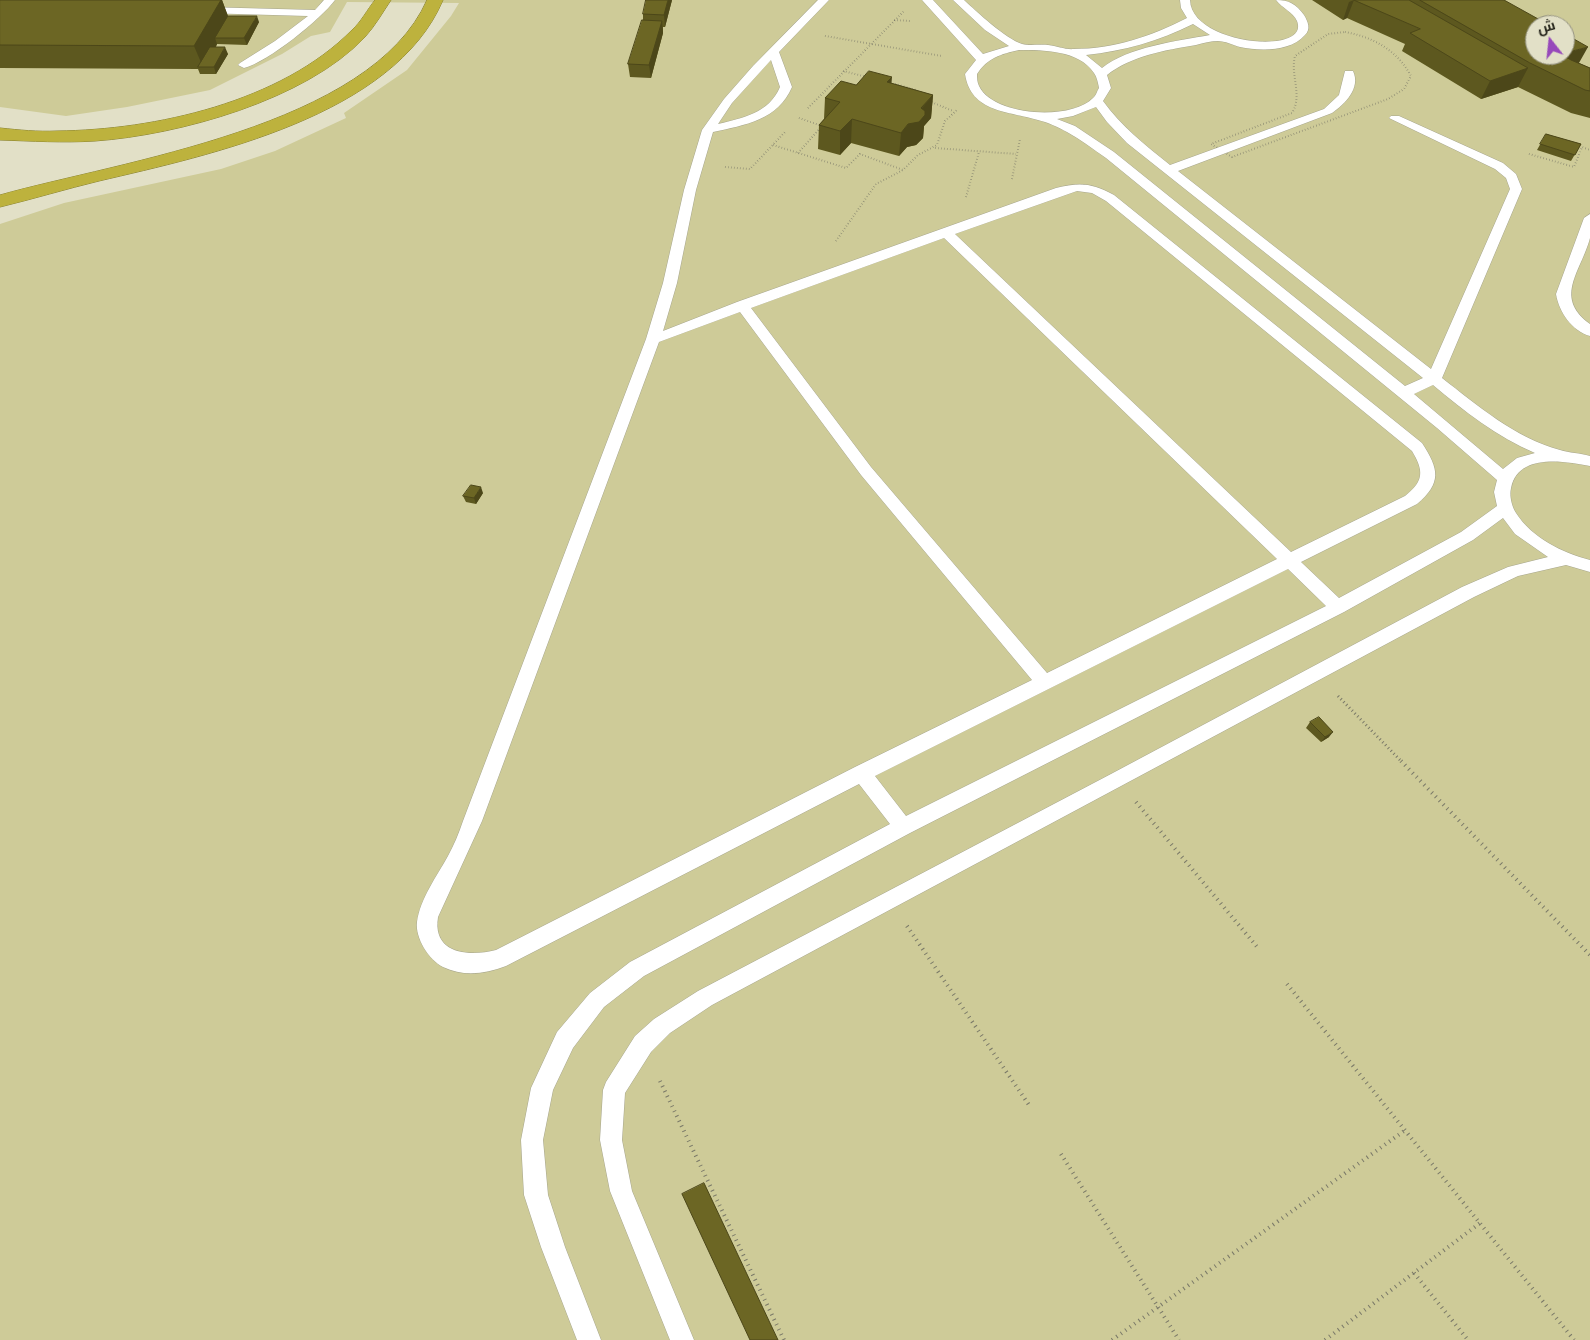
<!DOCTYPE html>
<meta charset="utf-8">
<style>
body{margin:0}
#map{position:relative;width:1590px;height:1340px;overflow:hidden;background:#e2e0c7;font-family:"IBM Plex Sans",Cairo,sans-serif}
canvas{display:block}
.north{position:absolute;left:1525px;top:15px;width:50px;height:50px;box-sizing:border-box;background:#e2e0c7;border:1px solid #969482;border-radius:50%;rotate:344deg;font-size:14px;font-weight:700;line-height:20px;text-align:center;color:#24231a}
.north::after{content:'';display:block;margin:auto;width:18px;height:22px;background:#9749ba;clip-path:polygon(50% 0,100% 100%,50% 72%,0 100%)}
</style>
<div id="map">
<canvas width="1590" height="1340"></canvas>
<div class="north">ش</div>
</div>
<script>
const ctx = document.querySelector('canvas').getContext('2d');
ctx.lineJoin = 'round';
function fill(path, color) { ctx.fillStyle = color; ctx.fill(path, 'evenodd'); }
function strokePath(path, color, width, dash) { ctx.strokeStyle = color; ctx.lineWidth = width; ctx.lineCap = dash ? 'butt' : 'round'; ctx.setLineDash(dash || []); ctx.stroke(path); }
fill(new Path2D(`
 M0 0H1590V1340H0V224L64 203 221 169 275 151 346 118 344 113 407 70 451 16 459 3 347 2 330 32 311 36 282 54 210 90 127 107 66 116 0 107ZM1535 25H1565V55H1535Z`), '#cecb98');
const lane = new Path2D(`
 M324 0H335C321 19 268 62 244 68L238 65 240 63 275 41 308 16 203 13 198 10 203 7 315 10Z
 M818 0H829L779 52 792 87C778 120 745 125 713 132L696 190 677 283 663 331 737 302 1056 188C1080 182 1092 183 1114 195L1422 443C1439 469 1442 483 1417 504L1301 562 1339 598 1461 532 1497 506 1494 492 1497 480 1437 428 1106 158C1093 149 1080 139 1067 132 1058 127 1047 122 1038 120 1009 111 971 113 965 74L976 60 922 0H933L983 54 1009 46 985 30 953 0H964C977 12 1006 39 1022 44 1029 46 1040 44 1048 45 1057 46 1066 50 1074 49 1114 49 1152 36 1187 18L1181 8 1180 0H1190C1191 45 1311 56 1297 21 1293 12 1282 8 1276 0 1289 0 1296 4 1304 15 1308 22 1311 29 1305 35 1290 52 1260 51 1240 47 1233 45 1225 41 1218 41 1211 41 1203 43 1196 45 1165 50 1131 56 1107 75L1111 88 1103 101C1122 127 1145 145 1170 165L1324 109 1339 95 1345 71H1353C1361 88 1345 104 1332 113L1178 171 1431 369 1510 189 1506 178 1495 169 1389 118 1391 116H1399L1503 163 1516 174 1522 189 1442 378C1477 405 1515 438 1560 450 1569 453 1580 453 1590 456V466C1564 461 1518 453 1511 488 1509 496 1512 507 1516 513 1532 538 1563 553 1590 560V572L1566 565 1518 576 1474 597 712 1005 670 1033 651 1052 625 1093 622 1140 632 1191 694 1340H670L610 1191 600 1140 603 1090 606 1082 635 1036 654 1019 698 991 1111 774 1462 587 1508 567 1548 557 1515 534 1503 518 1473 540 1344 612 910 833 644 976 604 1007 573 1048 553 1090 543 1140 548 1195 565 1247 601 1340H577L541 1247 524 1195 521 1140 531 1088 557 1032 590 993 630 962 890 824 859 784 506 966C485 974 464 977 443 967 429 960 415 938 417 922 420 899 437 876 448 856 454 845 459 833 463 821L646 339 663 283 684 190 702 130 724 99 753 66ZM1193 24 1210 35C1177 41 1128 47 1102 68L1086 55C1124 51 1159 41 1193 24ZM1019 50C1043 50 1079 50 1094 73 1097 77 1098 83 1099 88 1097 91 1096 96 1093 98 1071 121 993 116 979 86 977 82 977 78 977 74 987 58 1001 54 1019 50ZM771 60 780 87C769 113 743 118 718 124L732 103ZM1096 107 1107 122 1127 143 1423 378 1405 386 1114 152 1075 126 1057 119 1073 116ZM1077 191 1092 193 1106 201 1412 451C1424 471 1424 481 1405 496L1291 552 955 234ZM944 238 1277 559 1047 673 871 467 751 308ZM740 312 861 475 1032 680 855 767 496 950C469 957 432 954 438 917L482 821 659 342ZM1433 385C1464 411 1497 437 1535 453L1517 458 1503 469 1414 394ZM1288 569 1326 606 906 816 875 776Z
 M1590 214C1590 222 1590 230 1590 238 1581 272 1553 297 1590 324V336C1572 331 1559 312 1556 294L1584 218Z`);
const highway = new Path2D(`
 M375 0H391C383 12 375 26 365 37 306 100 179 135 95 141 63 143 32 141 0 140V128C19 130 38 132 57 131 155 130 281 102 352 30 361 22 367 10 375 0Z
 M427 0H443C394 116 210 155 99 181 66 189 33 199 0 207V195C121 161 371 127 427 0Z`);
strokePath(lane, '#a7a68e', 1);
strokePath(highway, '#878031', 1);
strokePath(new Path2D(`
 M894 20 910 21
 M1345 32C1373 37 1397 50 1411 76L1404 89 1388 99 1232 157 1211 144 1292 113C1303 95 1290 75 1295 56L1328 34Z
 M825 36 942 56
 M843 71 867 77
 M895 84 916 90 914 92
 M929 101 953 111
 M808 108 904 11
 M773 145 846 168 860 154 903 170
 M935 148 1016 154
 M798 153 822 126 799 118
 M1529 154 1574 167 1582 147 1590 150
 M725 167 750 169 785 132
 M1012 179 1020 139
 M966 197 979 152
 M836 241 876 184 903 170 918 155 937 145 945 121 957 110`), '#7a7968', 2, [0.5, 2.5]);
strokePath(new Path2D(`
 M1338 696 1402 762`), '#7a7968', 3, [1, 3]);
strokePath(new Path2D(`
 M1401 761 1590 955
 M1136 802 1258 948
 M907 926 1029 1105
 M1287 984 1574 1340
 M660 1081 784 1340
 M1061 1154 1179 1340
 M1414 1273 1468 1340
 M1112 1340 1404 1131
 M1325 1340 1480 1223`), '#7a7968', 4, [1, 4.5]);
fill(lane, '#fff');
fill(highway, '#bdb23d');
fill(new Path2D(`
 M0 0H222L228 16 259 22 247 45 217 44 216 47 228 54 216 74H200L198 69 0 68Z
 M672 0 665 27H663V33L651 78 630 77 628 64 643 20V14Z
 M1312 0H1504L1579 63 1590 68V118L1571 113 1518 87 1481 99 1402 51 1405 44 1347 18 1343 20Z
 M891 83 933 95 931 118 924 126 923 138 916 145 907 147 899 156 851 143 840 155 818 149 819 125 824 119 825 98 856 85Z
 M1546 134 1581 144 1571 161 1537 150Z
 M483 493 476 504 466 502 463 496Z
 M1310 722 1329 737 1321 742 1306 728Z`), '#5d581f');
fill(new Path2D(`
 M221 0H222L230 22 215 38 217 44 204 67H203L194 46Z
 M668 0H672L665 27 664 15Z
 M1354 0 1347 18 1343 20 1349 2Z
 M257 16 259 22 247 45 244 38Z
 M662 21 663 33 651 78 649 65Z
 M225 47 228 54 216 74 214 67Z
 M1588 47 1575 70 1561 55H1565V53Z
 M1528 68 1518 87 1481 99 1490 81Z
 M892 77 890 101 887 82Z
 M933 95 931 118 924 126 923 138 916 145 907 147 899 156 901 133Z
 M852 119 851 143 840 155V131Z
 M481 487 483 493 476 504 474 498Z
 M1333 732 1329 737 1321 742 1325 737Z`), '#4c4719');
const building = new Path2D(`
 M0 0H221L194 46 0 45Z
 M646 0H668L664 15 643 14Z
 M1354 0H1409L1528 68 1490 81 1410 33 1420 29Z
 M1420 0H1504L1549 25H1535V55H1563L1571 60 1590 68V91L1585 90 1530 63Z
 M228 16H257L244 38H215Z
 M642 20 662 21 649 65 628 64Z
 M1565 34 1588 47 1565 53Z
 M210 47H225L214 67H198Z
 M869 71 892 77 887 82 933 95 921 108 925 111V115L919 122 908 124 901 133 852 119 840 131 819 125 840 102 825 98 841 81 856 85Z
 M1546 134 1581 144 1575 155 1540 144Z
 M471 485 481 487 474 498 463 496Z
 M1319 717 1333 732 1325 737 1310 722Z
 M704 1183 778 1340H750L682 1194Z`);
fill(building, '#6c6624');
strokePath(building, '#4c4719', 1);
</script>
